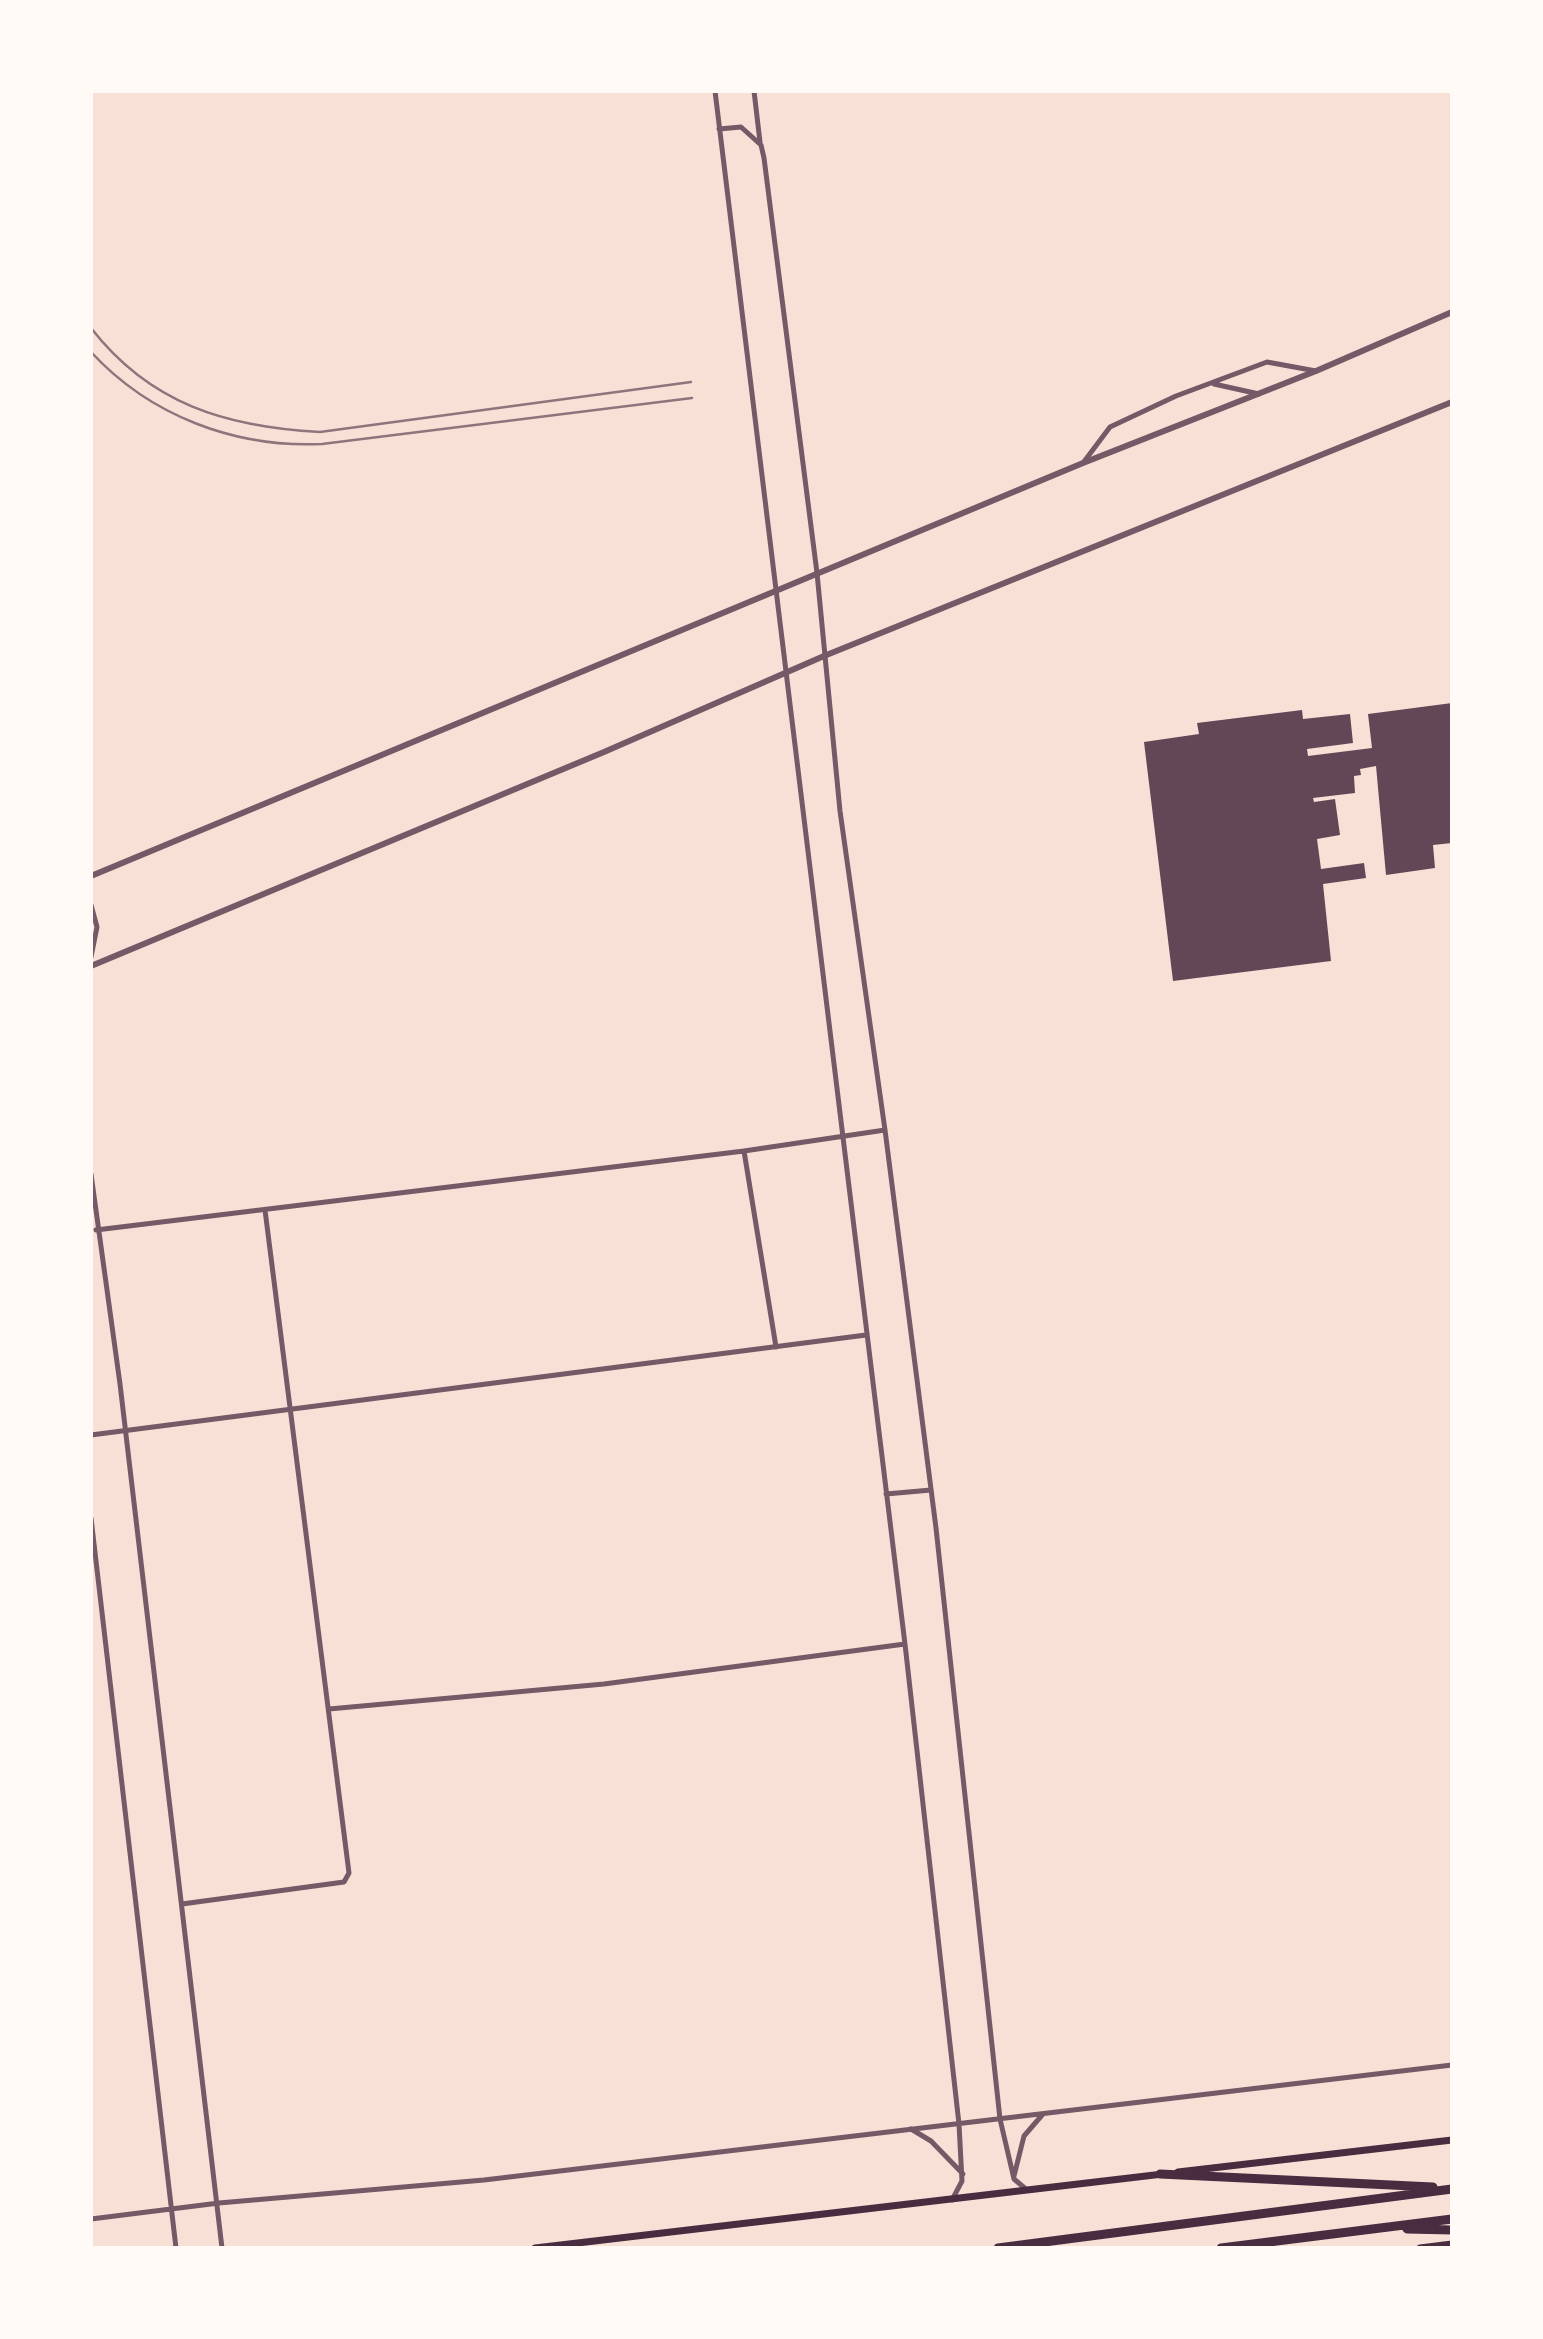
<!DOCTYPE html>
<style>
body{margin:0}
#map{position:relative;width:1543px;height:2339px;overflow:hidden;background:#f7e1d7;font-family:"Golos Text",sans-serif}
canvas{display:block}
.frame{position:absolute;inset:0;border:93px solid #fffaf5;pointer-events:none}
</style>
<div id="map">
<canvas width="1543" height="2339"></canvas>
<div class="frame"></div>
</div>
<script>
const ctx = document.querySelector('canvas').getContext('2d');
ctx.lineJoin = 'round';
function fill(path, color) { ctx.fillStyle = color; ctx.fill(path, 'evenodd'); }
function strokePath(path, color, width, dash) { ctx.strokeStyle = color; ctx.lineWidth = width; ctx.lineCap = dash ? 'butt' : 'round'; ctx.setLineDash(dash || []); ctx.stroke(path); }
fill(new Path2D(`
 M1452 703V843L1433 845 1435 868 1386 875 1376 766 1360 769 1361 775 1354 776 1355 793 1313 798 1314 802 1335 799 1340 835 1317 839 1321 869 1364 863 1366 878 1323 884 1331 961 1173 981 1144 742 1199 734 1197 723 1302 710 1303 719 1350 714 1353 743 1307 749 1308 756 1372 748 1368 714Z`), '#644757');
strokePath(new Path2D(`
 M715 91 905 1644 959 2124 962 2181 952 2200
 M754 91 760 142
 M719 129 741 127 761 145 764 158 817 573 840 811 885 1130 936 1528 1000 2119 1014 2179 1027 2190
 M1214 384 1259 394
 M1083 463 1110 427 1176 396 1267 362 1316 371
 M91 905 97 927 91 957
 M744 1151 776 1347
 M91 1174 120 1384 222 2248
 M96 1230 744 1151 885 1130
 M91 1435 866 1335
 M886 1494 931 1490
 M91 1518 176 2248
 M329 1709 604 1684 905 1644
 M182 1904 344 1882 349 1873 265 1210
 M911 2129 931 2141 963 2174
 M1014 2176 1024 2136 1043 2114
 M91 2219 219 2203 484 2180 1452 2065`), '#755966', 5);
strokePath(new Path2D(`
 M91 876 1083 463 1316 371 1452 312
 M91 966 604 752 824 656 1452 402`), '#755966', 6);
strokePath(new Path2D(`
 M1178 2172 1452 2140
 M535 2248 1163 2174
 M1420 2248 1452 2244`), '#4a2c40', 7);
strokePath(new Path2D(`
 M1160 2174 1433 2187
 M1407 2229 1452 2230
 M998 2248 1452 2189
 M1221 2248 1452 2219`), '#4a2c40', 9);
strokePath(new Path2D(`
 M91 328C150 404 226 427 320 432L691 382
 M91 352C150 416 235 448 322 444L692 398`), '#8f747c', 2.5);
</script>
